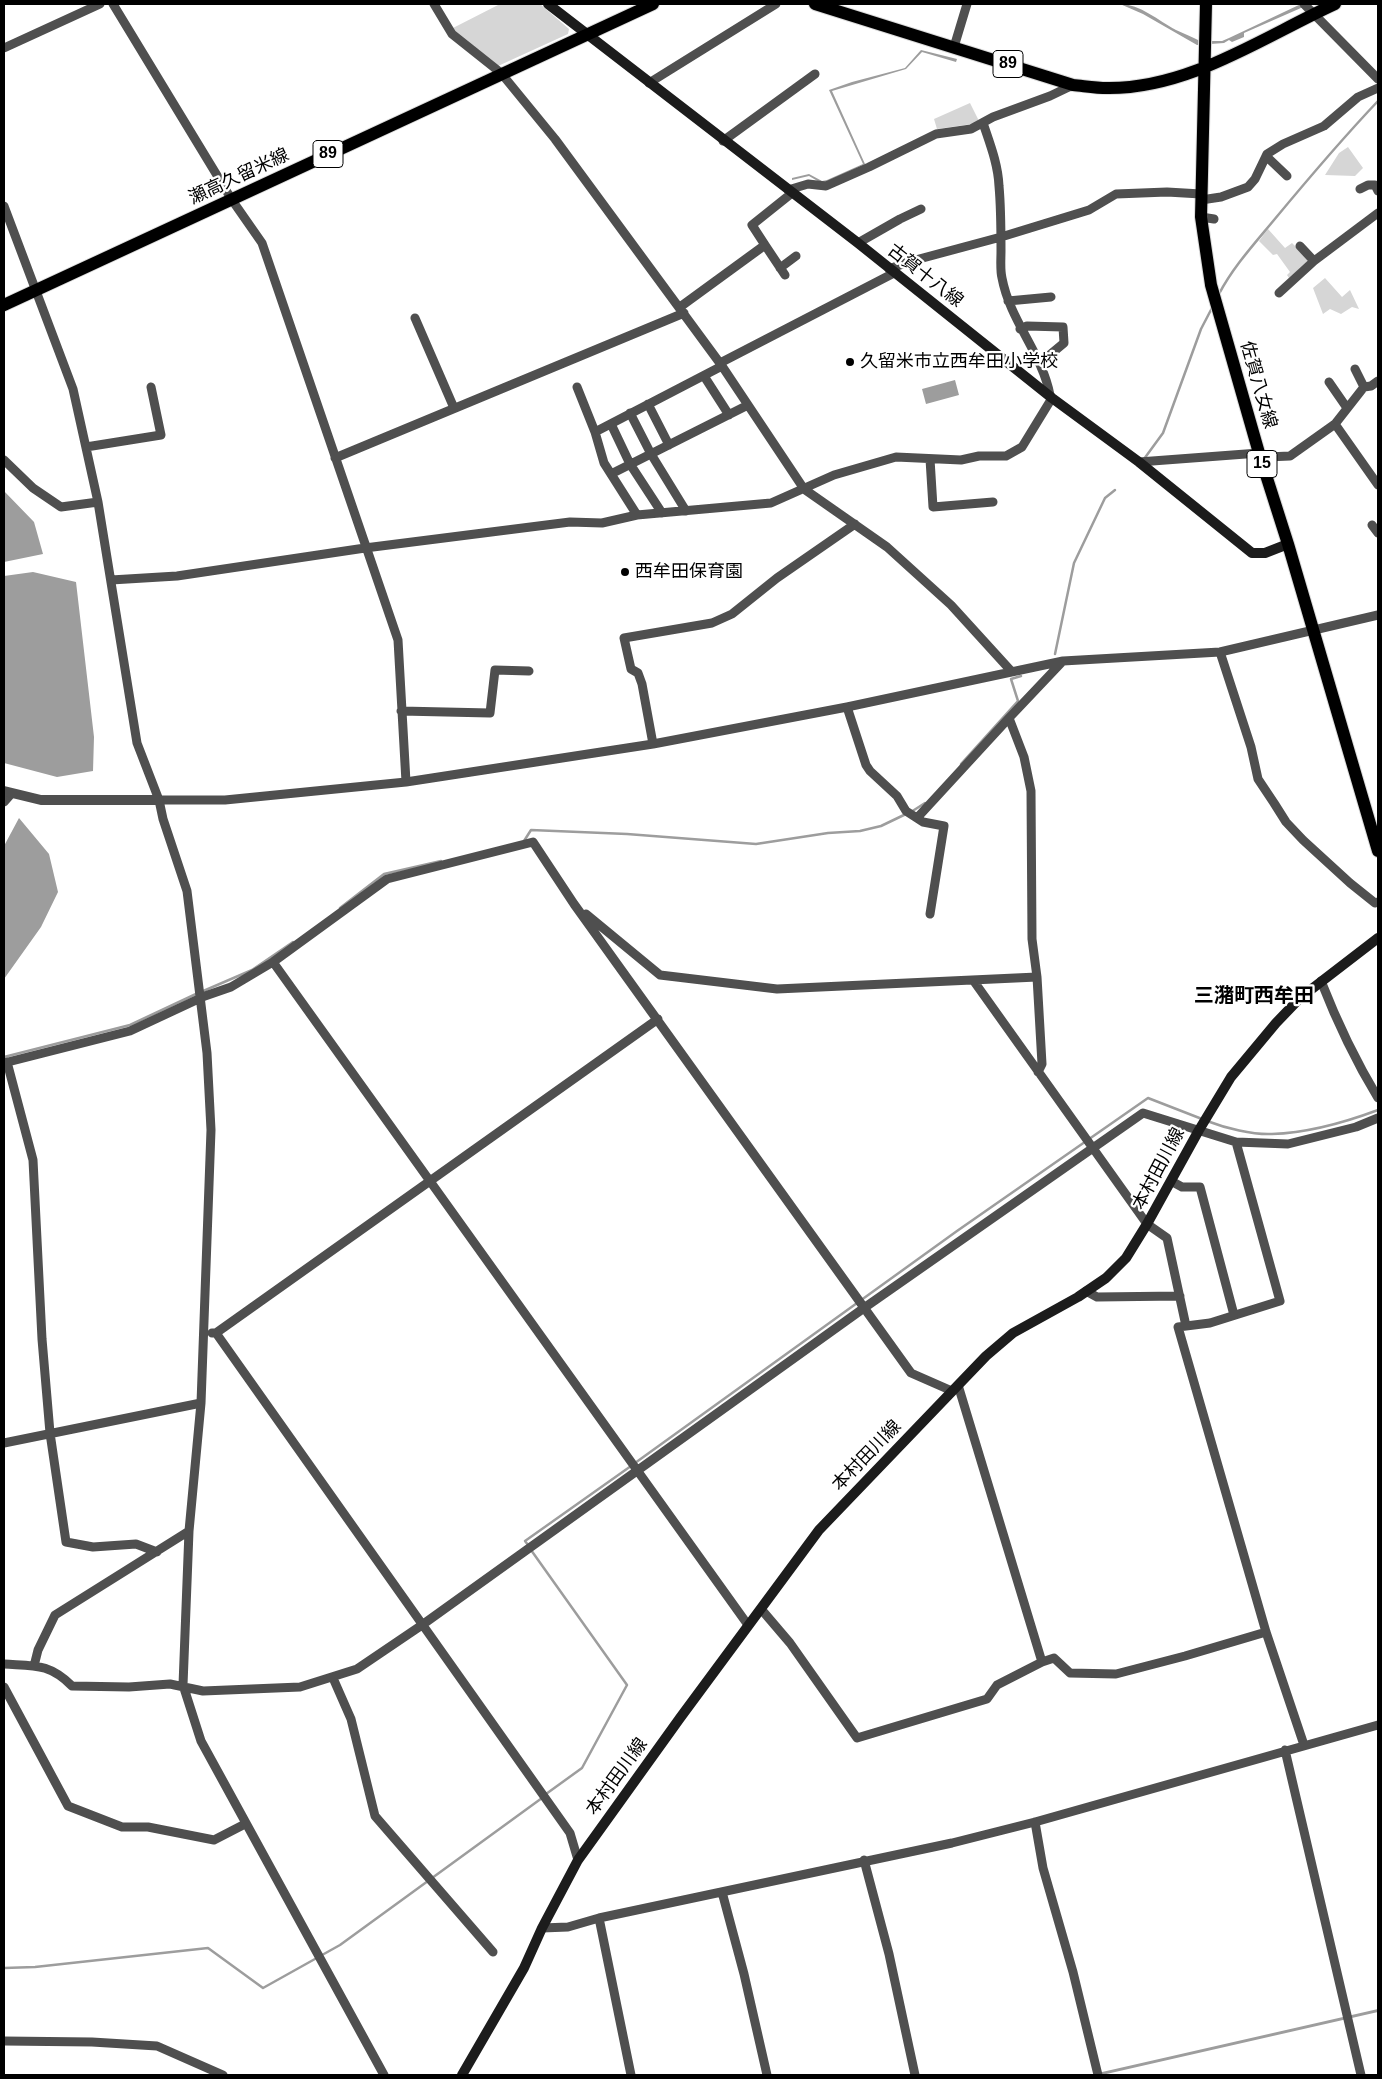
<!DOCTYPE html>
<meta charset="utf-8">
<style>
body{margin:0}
#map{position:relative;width:1382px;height:2079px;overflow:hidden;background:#fff;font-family:Arial,sans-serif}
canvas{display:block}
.frame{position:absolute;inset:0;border:5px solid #000;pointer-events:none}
</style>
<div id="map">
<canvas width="1382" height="2079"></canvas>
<div class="frame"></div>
</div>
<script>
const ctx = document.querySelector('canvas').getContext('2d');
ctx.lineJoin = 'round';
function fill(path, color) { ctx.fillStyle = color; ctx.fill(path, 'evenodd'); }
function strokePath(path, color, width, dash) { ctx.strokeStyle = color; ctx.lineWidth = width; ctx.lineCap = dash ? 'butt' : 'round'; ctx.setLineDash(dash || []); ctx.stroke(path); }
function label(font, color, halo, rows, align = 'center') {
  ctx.font = font + ' Arial,"Noto Sans JP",sans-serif'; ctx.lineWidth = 4.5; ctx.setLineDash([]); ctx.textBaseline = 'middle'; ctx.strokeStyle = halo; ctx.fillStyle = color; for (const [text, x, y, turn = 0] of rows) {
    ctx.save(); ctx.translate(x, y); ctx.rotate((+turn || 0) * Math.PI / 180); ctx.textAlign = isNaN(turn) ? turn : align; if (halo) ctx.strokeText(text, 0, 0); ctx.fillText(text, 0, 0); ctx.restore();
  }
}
fill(new Path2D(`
 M500 4H540L569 29 568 34 498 66 454 31 453 28Z
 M970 103 979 121 972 124 937 129 934 119Z
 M1348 147 1363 168 1355 176 1325 175 1339 153Z
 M1268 229 1285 248 1292 243 1309 260 1289 278 1287 275 1290 272 1277 254 1273 255 1259 241Z
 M1325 278 1342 297 1350 290 1359 309 1352 307 1341 314 1330 309 1323 314 1313 288Z`), '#d6d6d6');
fill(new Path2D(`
 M1120 4C1140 4 1159 21 1176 30 1184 34 1193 37 1200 41H1222L1229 38 1301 4H1310L1244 33V37L1232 42 1229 40 1224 43 1197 45 1143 14Z
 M921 50 957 59 956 62 922 52 906 69 832 91 865 164 827 182 821 183 809 176 792 180V178L809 174 822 181 827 180 863 164 829 90 852 82 905 68Z
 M955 380 959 395 926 404 922 389Z
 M4 491 34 522 43 554 4 562Z
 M33 572 76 582 94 737 93 771 57 777 4 763V576Z
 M19 818 49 854 58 892 41 927 4 979V846Z
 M1378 2009V2012L1102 2075H1089Z`), '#9d9d9d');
strokePath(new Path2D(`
 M1219 294C1233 267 1255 243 1274 220 1308 179 1342 139 1378 101
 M1144 459 1163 433 1201 329 1213 306
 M1055 654 1074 563 1105 498 1115 490
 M961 764 1018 701 1011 679 1021 676
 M911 812 925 803
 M524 841 531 830 627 834 756 844 828 833 860 831 881 826 906 814
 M340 908 384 874 441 861
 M201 992 252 970 293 942
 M4 1057 130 1025 196 994
 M1207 1121C1225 1128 1253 1135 1272 1134 1306 1133 1346 1122 1378 1110
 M635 1463 957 1231 1148 1098 1202 1119
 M528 1545 525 1541 631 1466
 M531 1550 627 1685 582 1768 546 1794
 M4 1968 35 1967 208 1948 263 1988 340 1945 542 1798`), '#9d9d9d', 2.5);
const primary = new Path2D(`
 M815 4 1073 85C1084 86 1096 88 1107 88 1189 89 1263 37 1335 4
 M1206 4 1201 217 1211 285 1259 453 1288 544 1378 851
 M4 305 653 4`);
strokePath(primary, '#dbdbdb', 14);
strokePath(new Path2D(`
 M113 4 232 200 262 243 398 640 406 782
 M434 4 452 34 501 73 555 139 722 366 804 489 887 547 951 605 1012 672
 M1304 4 1378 79
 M954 47 967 4
 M4 48 100 4
 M649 83 776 4
 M983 123C990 144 998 164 999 186 1001 208 1001 230 1001 251 1001 260 1000 270 1002 278 1010 321 1042 353 1050 395
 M723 141 815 74
 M1266 156 1287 176
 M1360 189 1368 185H1375L1378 191
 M788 190 808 184 826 186 869 167 936 134 971 129 993 117 1050 96 1073 85
 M1201 200 1221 197 1248 187 1255 179 1267 154 1283 144 1324 126 1358 97 1378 88
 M4 206 73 389 98 502 137 743 159 800 163 819 187 891 207 1053 211 1130 201 1403 189 1531 183 1685 201 1741 384 2075
 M1201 217 1214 219
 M858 243 900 219 921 209
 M765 245 785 275
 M1300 246 1314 261
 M780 268 796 256
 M889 269 908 262 1001 237 1089 210 1116 194 1167 192 1201 194
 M1279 293 1314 261 1378 213
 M1008 301 1051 297
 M680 307 765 245 752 225 792 193
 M415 318 454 408
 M1020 329 1027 326 1063 327 1064 343 1040 363
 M720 363 894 273
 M704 376 729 415
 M1329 382 1347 408
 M577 387 595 432 604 463 637 515
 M1364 387 1371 386 1378 381
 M648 404 669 445
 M630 413 651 454 686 511
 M611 424 630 464 662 513
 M1335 424 1378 485
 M595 432 722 366
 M86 447 161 435 151 387
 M335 458 684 313
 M930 459 933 507 993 502
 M4 460 33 488 61 507 98 502
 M1139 462 1259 453 1267 457 1290 456 1335 424 1364 387 1355 369
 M611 474 748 405
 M1372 525 1378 533
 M111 580 177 576 365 548 570 522 602 523 637 515 771 503 834 475 896 457 961 460 979 456H1006L1022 447 1052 398
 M1220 652 1251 747 1258 779 1274 803 1286 822 1303 840 1350 883 1375 903 1378 902
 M847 707 866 765 870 771 897 796 906 811 923 822 944 826 930 914
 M401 711 490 713 495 670 529 671
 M653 744 642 684 638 673 631 669 624 638 712 623 732 614 777 578 855 524
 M159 800H225L406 782 653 744 847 707 1063 661 1220 652 1378 615
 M4 802 11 794
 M917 818 1009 718
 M586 914 660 975 777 989 1037 977
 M273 962 748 1625
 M973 980 1147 1224 1167 1238 1186 1326
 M1321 981C1337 1022 1355 1060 1378 1098
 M7 1062 33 1160 42 1339 50 1433 66 1542 93 1547 136 1544 157 1552
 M4 1063 130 1031 205 996 231 987 273 962 387 879 533 842 574 904 911 1373 952 1391
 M1038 1072 1042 1064 1037 977 1032 939 1031 791 1024 757 1009 718 1063 661
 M1236 1142 1280 1301 1210 1323 1178 1327 1266 1632 1304 1745
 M1171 1181 1182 1187H1200L1234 1315
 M1086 1291 1097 1297 1180 1296
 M212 1333H216L658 1019
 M216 1333 570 1833 578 1860
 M958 1385 1042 1662
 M4 1443 201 1403
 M761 1609 790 1643 857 1738 987 1699 997 1685 1042 1662 1054 1658 1070 1673 1116 1674 1185 1656 1266 1632
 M4 1664C34 1666 49 1663 72 1686L129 1687 170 1684 203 1691 300 1687 357 1669 422 1625 864 1308 1143 1113 1236 1142 1288 1144 1356 1127 1378 1118
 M34 1666 38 1650 55 1615 189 1531
 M333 1678 351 1719 375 1816 493 1952
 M4 1687 68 1806 122 1827H148L214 1840 245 1824
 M1285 1750 1361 2075
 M1035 1822 1043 1868 1073 1972 1098 2075
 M864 1860 889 1954 915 2075
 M722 1892 744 1974 767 2075
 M599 1918 631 2075
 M542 1928 568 1927 599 1918 952 1843 1035 1822 1378 1725
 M4 2041 92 2042 157 2046 223 2075`), '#4f4f4f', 9);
strokePath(new Path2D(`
 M4 791 41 800H159`), '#4f4f4f', 10);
strokePath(new Path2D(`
 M548 4 858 243 1052 398 1139 462 1252 553H1265L1288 544
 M462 2075 524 1968 542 1928 578 1860 680 1718 819 1530 986 1356 1013 1333 1078 1297 1106 1278 1126 1258 1147 1224 1199 1130 1231 1077 1276 1023 1300 998 1378 938`), '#1c1c1c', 10);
strokePath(primary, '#000', 12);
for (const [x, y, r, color] of [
 [850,362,5,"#000"],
 [625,572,5,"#000"]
]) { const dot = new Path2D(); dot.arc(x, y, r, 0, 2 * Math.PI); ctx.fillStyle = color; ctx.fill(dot); strokePath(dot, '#fff', 2); }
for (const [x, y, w] of [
 [1008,64,30],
 [328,154,30],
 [1262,464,30]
]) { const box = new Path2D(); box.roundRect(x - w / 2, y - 13.5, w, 27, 4); ctx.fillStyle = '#fff'; ctx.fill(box); strokePath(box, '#000', 1); }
label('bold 16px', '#000', null, [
 ["89",1008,64],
 ["89",328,154],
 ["15",1262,464]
]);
label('18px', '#000', '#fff', [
 ["瀬高久留米線",239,177,-25],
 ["古賀十八線",925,276,38],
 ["佐賀八女線",1258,385,74],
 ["本村田川線",1159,1169,-62],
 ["本村田川線",867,1456,-46],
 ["本村田川線",617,1777,-54]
]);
label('18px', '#000', '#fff', [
 ["久留米市立西牟田小学校",860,362],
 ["西牟田保育園",635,572]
], 'left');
label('bold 20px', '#000', '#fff', [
 ["三潴町西牟田",1254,996]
]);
</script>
